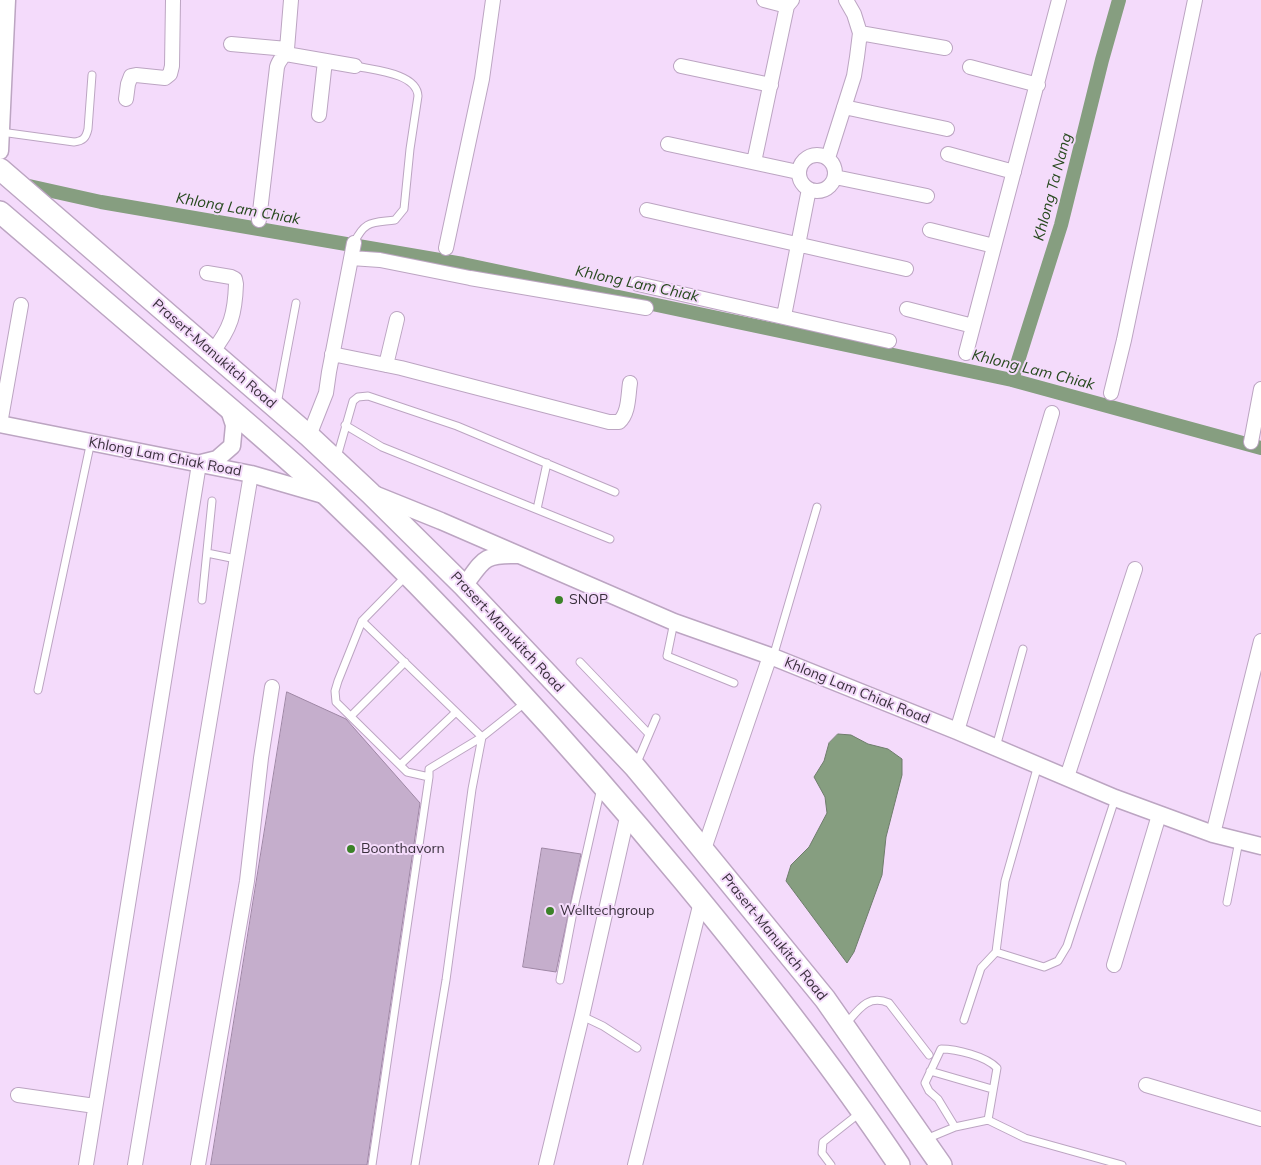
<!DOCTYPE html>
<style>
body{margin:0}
canvas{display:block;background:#f4dbfb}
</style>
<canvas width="1261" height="1165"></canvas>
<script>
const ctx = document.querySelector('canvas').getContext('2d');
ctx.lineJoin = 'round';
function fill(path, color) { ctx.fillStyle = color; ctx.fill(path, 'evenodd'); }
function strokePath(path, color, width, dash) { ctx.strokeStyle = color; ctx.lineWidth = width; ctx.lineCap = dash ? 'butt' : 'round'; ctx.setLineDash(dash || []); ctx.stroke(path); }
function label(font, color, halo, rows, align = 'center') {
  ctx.font = font + ' Mulish,sans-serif'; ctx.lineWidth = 4; ctx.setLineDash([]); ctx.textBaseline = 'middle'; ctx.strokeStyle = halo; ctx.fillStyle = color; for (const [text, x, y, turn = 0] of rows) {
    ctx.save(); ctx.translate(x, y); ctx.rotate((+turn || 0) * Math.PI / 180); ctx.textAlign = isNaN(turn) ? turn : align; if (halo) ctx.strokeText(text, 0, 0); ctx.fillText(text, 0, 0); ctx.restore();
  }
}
const water = new Path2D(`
 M838 734 851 735 868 744 888 749 902 759V775L886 837 882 875 854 952 847 963 786 881 791 865 809 847 827 813 825 797 814 777 824 761 829 743Z`);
fill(water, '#869e80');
strokePath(water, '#6f7d6c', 1);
strokePath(new Path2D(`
 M20 184 101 202 463 264 756 326 1012 380 1261 448
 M1012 380 1061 225 1102 60 1119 0`), '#869e80', 14);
const building = new Path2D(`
 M287 692 346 719 420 803 367 1165H211Z
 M542 848 581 854 556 972 523 967Z`);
fill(building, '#c5aecc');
strokePath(building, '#9e87a4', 1);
const service = new Path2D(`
 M1 132 74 142C83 141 86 138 88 129L92 75
 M354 243C365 220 372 223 395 220L404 209 410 149 418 96C417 73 373 70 355 66
 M277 404 296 303
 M345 425 382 447 610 539
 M337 457 353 401 358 397 368 396 457 426 615 492
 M537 509 547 463
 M207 553 236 559
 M406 576 362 621 338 681 335 691 336 702 407 772 429 777V769L482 737 526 702
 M202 600 212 501
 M362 621 482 737 472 789 446 980 415 1165
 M674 622 667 656 734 683
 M773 657 817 507
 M580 662 649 734
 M38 690 91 441
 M351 716 405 662
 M996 747 1023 649
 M400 765 456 712
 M636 765 656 718
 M1227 902 1239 841
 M996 952 1044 967 1058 961 1067 946 1115 799
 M560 980 573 912 601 788
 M582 1016 603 1026 637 1048
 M964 1020 981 968 996 952 1005 881 1038 765
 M846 1024C859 1009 868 994 889 1003L929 1055
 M930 1071 992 1089
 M955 1127 938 1099 929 1091 925 1083 941 1049C956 1049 986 1056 997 1068L988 1120
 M926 1139 955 1127 988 1120 1025 1138 1122 1165
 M372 1165 429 777
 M831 1165 822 1153 823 1142 861 1112`);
const minor = new Path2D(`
 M764 0 787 6
 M860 33 945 48
 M231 44 287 49
 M286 54 355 66
 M681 66 771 85
 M970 67 1038 85
 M126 99 128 84 131 76 136 75 165 78 170 74 172 66 173 0
 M844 107 947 129
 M319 115 325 61
 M668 144 798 172
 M948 154 1014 172
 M799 173a18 18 0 1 1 36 0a18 18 0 1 1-36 0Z
 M828 158 854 76 857 57 860 33 854 14 846 0
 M754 162 787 6 792 0
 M835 177 927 196
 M647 210 906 269
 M259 220 277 67C279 59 285 56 287 49L291 0
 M930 230 994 246
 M446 248 482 79 493 0
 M351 258 380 260 470 278 646 308
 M207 273 231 277 235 279 236 284C235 313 231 329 212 352
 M638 284 889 341
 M907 309 973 326
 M784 316 809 189
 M966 353 1059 0
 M332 354 401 368 609 422H619C629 413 628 396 630 383
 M386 365 397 319
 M1111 393 1124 340 1195 0
 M0 424 21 305
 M309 436 326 393 329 372 354 243
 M1251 442 1261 389
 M957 731 1052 413
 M1067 777 1135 569
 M1213 834 1261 641
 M703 852 770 656
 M1114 965 1159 815
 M1146 1085 1261 1119
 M18 1095 95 1106
 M86 1165 199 464
 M135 1165 251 474
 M198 1165 247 881 261 758 272 687
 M546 1165 582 1016 628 813
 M635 1165 701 902`);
const tertiary = new Path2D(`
 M0 151 7 0
 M0 424 251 474 327 496
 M201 463 217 459 232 446 234 425 228 407
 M374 494 441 521 674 622 773 657 957 731 1115 798 1213 834 1261 846
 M464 586C483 561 482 554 516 555`);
const primary = new Path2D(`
 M0 169 309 436 370 493 464 586 635 767 650 785 825 999 941 1165
 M0 212C60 264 121 315 181 367 231 410 282 452 330 498 456 618 573 747 684 881 760 973 833 1066 899 1165`);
strokePath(service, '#bca5c2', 9);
strokePath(minor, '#bca5c2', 16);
strokePath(tertiary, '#bca5c2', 19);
strokePath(primary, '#bca5c2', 24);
strokePath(service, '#fff', 7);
strokePath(minor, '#fff', 14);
strokePath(tertiary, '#fff', 16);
strokePath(primary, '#fff', 21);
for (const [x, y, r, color] of [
 [559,600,5,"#3b8228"],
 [351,849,5,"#3b8228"],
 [550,911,5,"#3b8228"]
]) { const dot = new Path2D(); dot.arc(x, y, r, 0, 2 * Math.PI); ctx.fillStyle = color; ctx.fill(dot); strokePath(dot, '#f4dbfb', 2); }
label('14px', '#3a303d', '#f4dbfb', [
 ["Prasert-Manukitch Road",214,354,41],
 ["Khlong Lam Chiak Road",165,457,11],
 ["Prasert-Manukitch Road",507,632,47],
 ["Khlong Lam Chiak Road",857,691,22],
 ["Prasert-Manukitch Road",774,937,51]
]);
label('14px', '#3a303d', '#f4dbfb', [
 ["SNOP",569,600],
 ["Boonthavorn",361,849],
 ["Welltechgroup",560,911]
], 'left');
label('italic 15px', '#27491e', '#f4dbfb', [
 ["Khlong Ta Nang",1053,187,-75],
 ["Khlong Lam Chiak",238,209,10],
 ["Khlong Lam Chiak",637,284,12],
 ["Khlong Lam Chiak",1033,370,14]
]);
</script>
